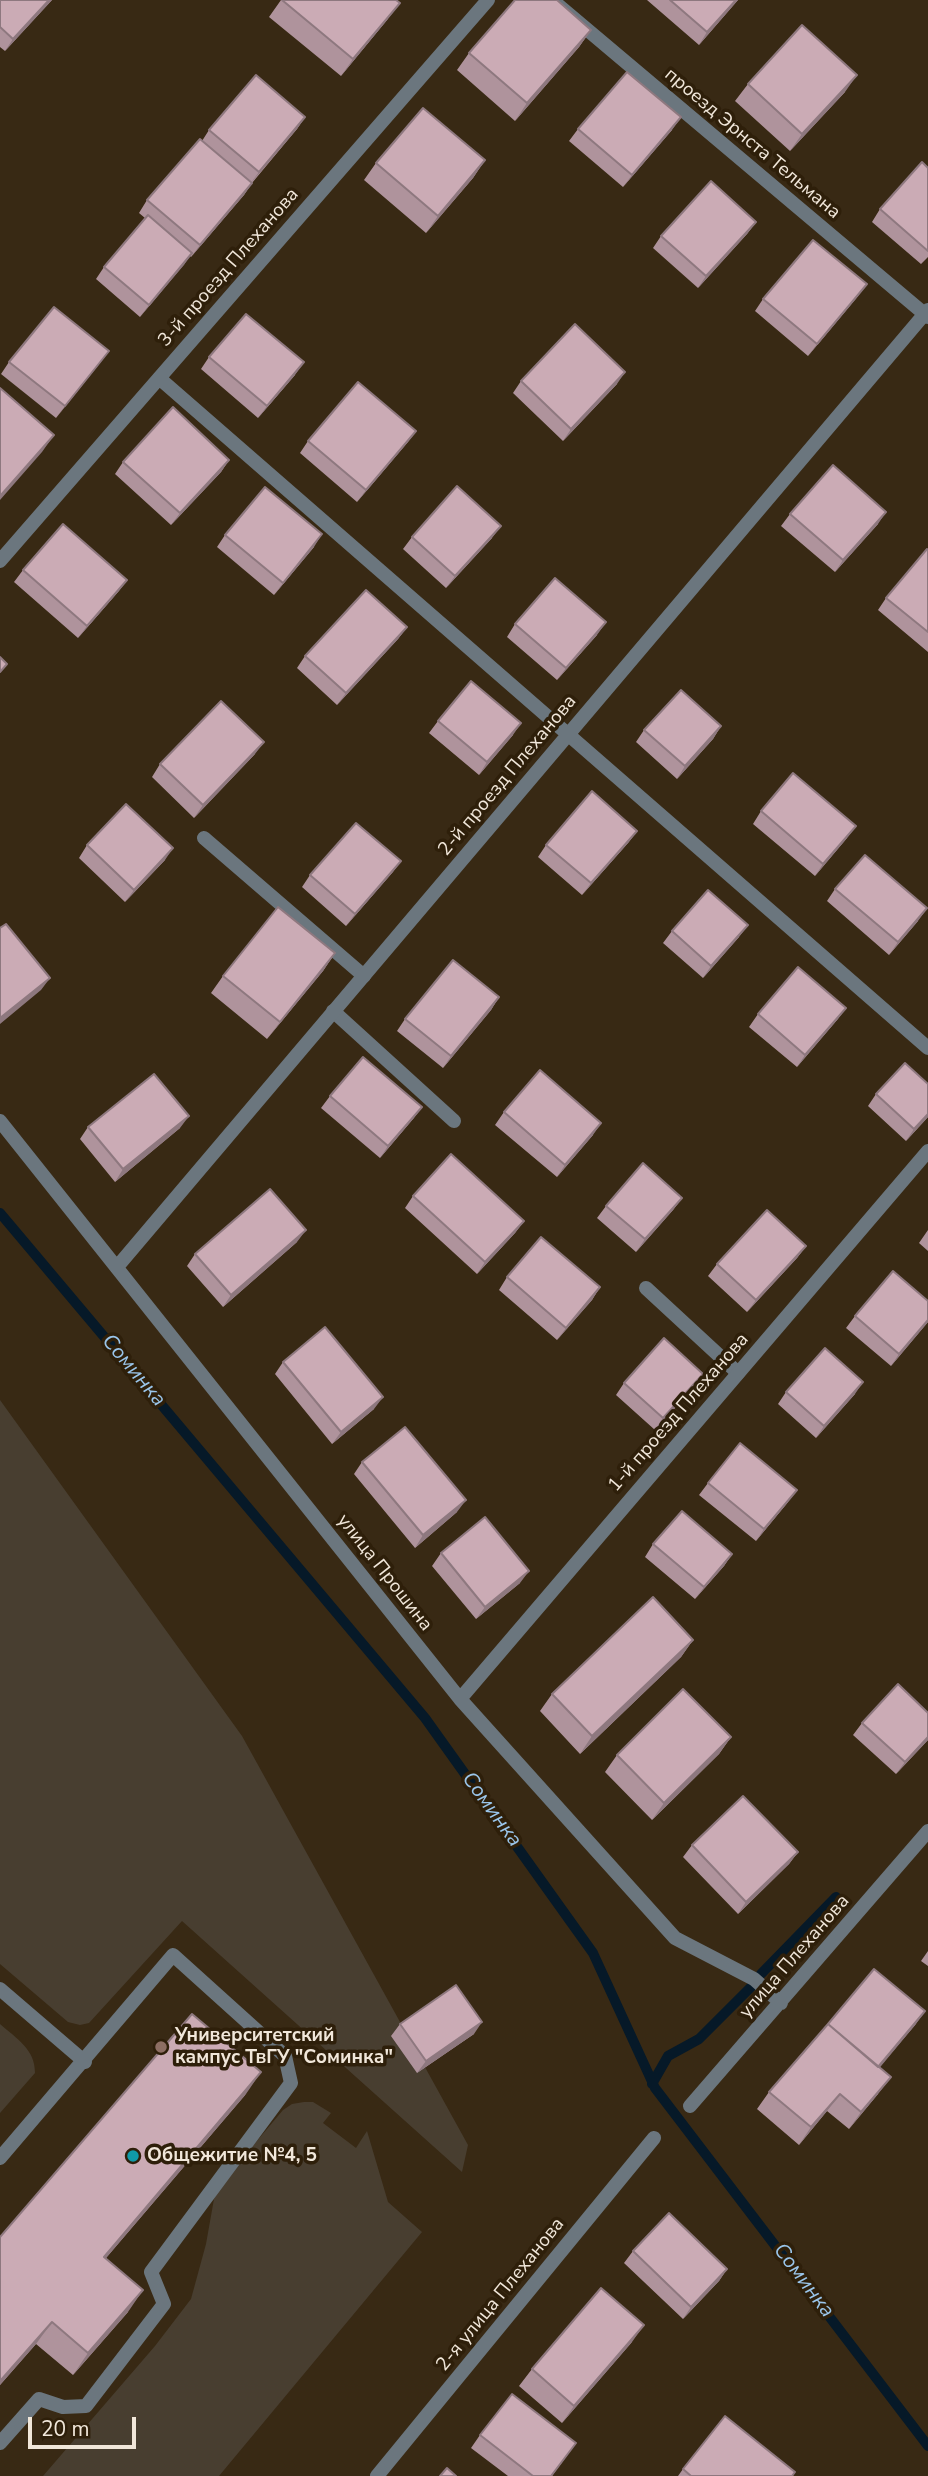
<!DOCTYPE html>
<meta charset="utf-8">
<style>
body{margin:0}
#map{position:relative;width:928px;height:2476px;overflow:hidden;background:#382914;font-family:"Nunito Sans",sans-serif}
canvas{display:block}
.scale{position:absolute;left:28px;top:2417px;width:108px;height:32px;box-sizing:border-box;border:4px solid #f1e7da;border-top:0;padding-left:9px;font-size:21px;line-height:24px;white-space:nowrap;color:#f1e7da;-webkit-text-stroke:5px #2e1f0a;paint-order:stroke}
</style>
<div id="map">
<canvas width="928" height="2476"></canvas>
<div class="scale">20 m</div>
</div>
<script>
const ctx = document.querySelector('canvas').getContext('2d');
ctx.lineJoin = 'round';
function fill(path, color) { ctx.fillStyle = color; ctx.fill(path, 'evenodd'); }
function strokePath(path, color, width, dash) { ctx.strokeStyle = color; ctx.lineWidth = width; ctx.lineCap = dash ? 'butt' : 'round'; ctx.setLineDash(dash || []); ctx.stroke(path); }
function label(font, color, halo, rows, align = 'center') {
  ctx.font = font + ' "Nunito Sans",sans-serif'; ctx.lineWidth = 7; ctx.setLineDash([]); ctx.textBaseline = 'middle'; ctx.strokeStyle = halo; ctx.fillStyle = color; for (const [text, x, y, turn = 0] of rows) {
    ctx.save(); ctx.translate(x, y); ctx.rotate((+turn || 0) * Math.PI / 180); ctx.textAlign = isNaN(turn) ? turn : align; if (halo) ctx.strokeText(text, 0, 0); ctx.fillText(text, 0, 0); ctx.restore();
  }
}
fill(new Path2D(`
 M0 1400 242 1736 468 2145 462 2172 182 1921 89 2023 80 2025 68 2022 0 1964Z
 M0 2024C17 2039 35 2049 35 2073L0 2113Z
 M304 2102H313L331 2113 323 2123 356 2148 367 2131 388 2202 422 2232 219 2476H43L155 2346 191 2299 206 2244 214 2199 224 2180 283 2110 292 2104Z`), '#483e30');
strokePath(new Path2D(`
 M0 1213 425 1718 593 1953 655 2088 928 2446
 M761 1974 836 1897
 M652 2084 668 2056 699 2039 751 1987`), '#061928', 10);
strokePath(new Path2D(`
 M204 838 364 976
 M333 1011 454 1121
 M646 1288 738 1373
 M0 1989 85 2062
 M0 2158 173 1955 285 2056 291 2083 151 2272 164 2304 86 2406 63 2407 39 2399 0 2443`), '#6b767e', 14);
strokePath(new Path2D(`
 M552 0 928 317
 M159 378 928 1048
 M0 561 488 0
 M0 1121 460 1699 675 1938 754 1979 781 2003
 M117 1267 928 310
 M460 1699 928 1151
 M690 2106 928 1831
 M377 2476 654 2138`), '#6b767e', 14);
fill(new Path2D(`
 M0 0H52L5 51 0 47Z
 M281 0H396L387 20 341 76 269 17Z
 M647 0H738L699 45Z
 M591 30 579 47 515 121 457 70 469 53Z
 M748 84 845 92 790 151 735 101Z
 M305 117 297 129 252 183 244 195 191 257 190 256 140 317 96 279 104 267 145 218 139 213 147 200 202 141 209 130Z
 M578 129 672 130 623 187 569 141Z
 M485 160 473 178 426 233 364 180 376 163Z
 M928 168V257L921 264 872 222 880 209Z
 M756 222 747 234 698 288 653 248 661 236Z
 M858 296 808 356 755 311 763 299Z
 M109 351 56 418 1 374 9 362Z
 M209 357 295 375 258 418 201 369Z
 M521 381 617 384 563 441 513 393Z
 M416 431 407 443 357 502 300 453 308 441Z
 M229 460 221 472 171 525 115 474 123 462Z
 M790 514 878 524 835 572 781 526Z
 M225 535 314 547 274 595 217 547Z
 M412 537 492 538 446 588 403 549Z
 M928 550V652L878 610 886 598Z
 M23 570 127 580 118 592 78 638 14 582Z
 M515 624 597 635 557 680 507 637Z
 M407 627 398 639 337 705 297 668 305 656Z
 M438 721 513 735 479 775 429 733Z
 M721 726 713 739 677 779 636 742 644 730Z
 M255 754 194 818 152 777 160 764Z
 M761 811 847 838 815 876 753 824Z
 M637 831 628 843 582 895 538 857 546 845Z
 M87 845 165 860 125 902 79 858Z
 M401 861 392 873 346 926 302 887 310 875Z
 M835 889 918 921 889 955 827 901Z
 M672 931 739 937 703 978 663 943Z
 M335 953 323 971 267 1039 211 993 223 976Z
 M499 997 491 1010 443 1068 397 1031 405 1019Z
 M846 1008 837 1020 797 1067 749 1027 758 1014Z
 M928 1084V1117L906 1141 868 1106 876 1094Z
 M330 1096 422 1107 413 1119 380 1158 321 1108Z
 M504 1112 593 1135 557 1177 495 1125Z
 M88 1127 180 1128 115 1182 80 1139Z
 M413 1196 524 1221 515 1233 477 1274 405 1208Z
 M682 1198 673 1210 636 1252 597 1218 606 1206Z
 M928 1230V1251L919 1243Z
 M297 1242 223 1307 187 1266 195 1254Z
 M806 1246 797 1258 747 1312 708 1276 717 1264Z
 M507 1277 600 1287 592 1300 557 1340 499 1290Z
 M928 1301V1322L891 1366 846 1328 855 1316Z
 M283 1362 374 1409 332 1444 275 1374Z
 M624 1383 695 1386 655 1430 616 1395Z
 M786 1392 855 1394 816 1438 778 1404Z
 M362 1462 457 1512 415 1548 354 1474Z
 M708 1483 788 1502 756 1541 699 1495Z
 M653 1544 732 1554 724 1566 695 1599 645 1557Z
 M441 1553 520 1583 476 1619 432 1566Z
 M693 1640 681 1657 580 1754 540 1711 552 1694Z
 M928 1713V1740L896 1774 853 1735 862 1723Z
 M731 1737 719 1754 652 1820 605 1772 617 1755Z
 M692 1845 798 1852 789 1864 738 1914 683 1857Z
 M928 1951V1966L921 1961Z
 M400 2024 474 2034 417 2073 391 2036Z
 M916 2024 879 2067 878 2094 849 2129 827 2111 799 2145 757 2109 769 2092Z
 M246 2094 106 2258 128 2312 73 2375 36 2344 0 2385V2237Z
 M633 2251 727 2269 719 2281 683 2319 624 2263Z
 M632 2342 562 2423 519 2386 532 2369Z
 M480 2435 576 2443 552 2476H508L471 2448Z
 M683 2469 792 2476H678Z`), '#af939c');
fill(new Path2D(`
 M49 0H52L5 51 13 39Z
 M736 0H738L699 45 707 32Z
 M400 3 387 20 341 76 353 59Z
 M591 30 579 47 515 121 527 103Z
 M857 75 845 92 790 151 802 134Z
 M305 117 297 129 250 184 259 172Z
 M681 117 672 130 623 187 632 175Z
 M485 160 473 178 426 233 438 216Z
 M252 183 244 195 191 257 200 245Z
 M756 222 747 234 698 288 706 276Z
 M192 253 184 265 140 317 149 305Z
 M867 284 858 296 808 356 817 344Z
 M109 351 100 363 56 418 65 406Z
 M304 362 295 375 258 418 267 406Z
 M625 372 617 384 563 441 571 429Z
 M416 431 407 443 357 502 366 490Z
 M54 435 42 452 0 500V496Z
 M229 460 221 472 171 525 180 513Z
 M886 512 878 524 835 572 843 560Z
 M501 526 492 538 446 588 455 576Z
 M322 534 314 547 274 595 283 583Z
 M127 580 118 592 78 638 87 626Z
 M606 622 597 635 557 680 566 668Z
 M407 627 398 639 337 705 346 693Z
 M521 723 513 735 479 775 487 762Z
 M721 726 713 739 677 779 685 766Z
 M264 742 255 754 194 818 203 805Z
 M856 826 847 838 815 876 823 864Z
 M637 831 628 843 582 895 591 883Z
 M173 848 165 860 125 902 134 890Z
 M401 861 392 873 346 926 355 914Z
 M927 908 918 921 889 955 898 942Z
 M748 925 739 937 703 978 711 966Z
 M335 953 323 971 267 1039 280 1022Z
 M50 978 41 990 0 1024V1018Z
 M499 997 491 1010 443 1068 451 1056Z
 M846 1008 837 1020 797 1067 805 1055Z
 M422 1107 413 1119 380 1158 388 1146Z
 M928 1114V1117L906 1141 914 1129Z
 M189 1116 180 1128 115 1182 123 1169Z
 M601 1123 593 1135 557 1177 565 1165Z
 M682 1198 673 1210 636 1252 645 1239Z
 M524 1221 515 1233 477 1274 485 1262Z
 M306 1230 297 1242 223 1307 231 1295Z
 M806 1246 797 1258 747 1312 756 1300Z
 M600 1287 592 1300 557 1340 566 1328Z
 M928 1320V1322L891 1366 899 1354Z
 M703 1374 695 1386 655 1430 663 1418Z
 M863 1382 855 1394 816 1438 824 1426Z
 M383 1397 374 1409 332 1444 341 1432Z
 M797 1490 788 1502 756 1541 764 1529Z
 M466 1500 457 1512 415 1548 423 1535Z
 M732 1554 724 1566 695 1599 704 1587Z
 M529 1571 520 1583 476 1619 485 1607Z
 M693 1640 681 1657 580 1754 592 1736Z
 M731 1737 719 1754 652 1820 664 1803Z
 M928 1737V1740L896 1774 905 1762Z
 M798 1852 789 1864 738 1914 746 1902Z
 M925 2011 916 2024 867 2083 875 2070Z
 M482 2022 474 2034 417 2073 426 2061Z
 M261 2072 246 2094 89 2278 104 2257Z
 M891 2077 878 2094 849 2129 861 2112Z
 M840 2094 827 2111 799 2145 811 2127Z
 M727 2269 719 2281 683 2319 691 2307Z
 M143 2290 128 2312 73 2375 88 2353Z
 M52 2322 36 2344 0 2385V2381Z
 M644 2325 632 2342 562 2423 574 2406Z`), '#8e787f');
const building = new Path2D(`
 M0 0H49L13 39 0 27Z
 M282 0H396L400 3 353 59Z
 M515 0H557L591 30 527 103 469 53Z
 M670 0H736L707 32Z
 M802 25 857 75 802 134 748 84Z
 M627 72 681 117 632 175 578 129Z
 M256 75 305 117 259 172 209 130Z
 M423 108 485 160 438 216 376 163Z
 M200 139 252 183 200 245 147 200Z
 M922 162 928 168V251L880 209Z
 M711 181 756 222 706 276 661 236Z
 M148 215 192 253 149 305 104 267Z
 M813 240 867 284 817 344 763 299Z
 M54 307 109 351 65 406 9 362Z
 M246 314 304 362 267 406 209 357Z
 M575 324 625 372 571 429 521 381Z
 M358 382 416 431 366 490 308 441Z
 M0 388 54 435 0 496Z
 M173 407 229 460 180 513 123 462Z
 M833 465 886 512 843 560 790 514Z
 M457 486 501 526 455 576 412 537Z
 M265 487 322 534 283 583 225 535Z
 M63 524 127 580 87 626 23 570Z
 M927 549 928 550V632L886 598Z
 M555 578 606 622 566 668 515 624Z
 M366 590 407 627 346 693 305 656Z
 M0 657 7 664 0 672Z
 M471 681 521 723 487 762 438 721Z
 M681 690 721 726 685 766 644 730Z
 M221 701 264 742 203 805 160 764Z
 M793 773 856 826 823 864 761 811Z
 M592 791 637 831 591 883 546 845Z
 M126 804 173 848 134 890 87 845Z
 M356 823 401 861 355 914 310 875Z
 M865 855 927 908 898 942 835 889Z
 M708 890 748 925 711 966 672 931Z
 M278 907 335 953 280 1022 223 976Z
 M6 924 50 978 0 1018V928Z
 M453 960 499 997 451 1056 405 1019Z
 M798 967 846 1008 805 1055 758 1014Z
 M363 1057 422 1107 388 1146 330 1096Z
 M905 1063 928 1084V1114L914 1129 876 1094Z
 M540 1070 601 1123 565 1165 504 1112Z
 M154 1074 189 1116 123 1169 88 1127Z
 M451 1154 524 1221 485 1262 413 1196Z
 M643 1163 682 1198 645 1239 606 1206Z
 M270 1189 306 1230 231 1295 195 1254Z
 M767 1210 806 1246 756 1300 717 1264Z
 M541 1237 600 1287 566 1328 507 1277Z
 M893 1271 928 1301V1320L899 1354 855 1316Z
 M325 1327 383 1397 341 1432 283 1362Z
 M664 1338 703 1374 663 1418 624 1383Z
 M825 1348 863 1382 824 1426 786 1392Z
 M405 1427 466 1500 423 1535 362 1462Z
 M740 1443 797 1490 764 1529 708 1483Z
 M682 1511 732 1554 704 1587 653 1544Z
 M485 1517 529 1571 485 1607 441 1553Z
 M653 1597 693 1640 592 1736 552 1694Z
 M898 1684 928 1713V1737L905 1762 862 1723Z
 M683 1689 731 1737 664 1803 617 1755Z
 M743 1796 798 1852 746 1902 692 1845Z
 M874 1969 925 2011 878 2067 828 2024Z
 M456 1985 482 2022 426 2061 400 2024Z
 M192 2014 261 2072 104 2257 143 2290 88 2353 52 2322 0 2381V2237Z
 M828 2024 891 2077 861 2112 840 2094 811 2127 769 2092Z
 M669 2213 727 2269 691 2307 633 2251Z
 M601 2288 644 2325 574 2406 532 2369Z
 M512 2394 576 2443 551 2476H533L480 2435Z
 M725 2416 795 2472 792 2476H691L683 2469Z
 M447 2468 456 2476H440Z`);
fill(building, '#cbabb5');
strokePath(building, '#8e787f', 2);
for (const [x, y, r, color] of [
 [161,2047,7,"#8d6e63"],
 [133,2156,7,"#0f9aa8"]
]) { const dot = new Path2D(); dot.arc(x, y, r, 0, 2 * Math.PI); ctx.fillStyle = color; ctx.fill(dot); strokePath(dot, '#2e1f0a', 2.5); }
label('19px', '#f1e7da', '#2e1f0a', [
 ["проезд Эрнста Тельмана",752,144,40],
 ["3-й проезд Плеханова",229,268,-49],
 ["2-й проезд Плеханова",508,776,-50],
 ["1-й проезд Плеханова",679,1413,-49],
 ["улица Прошина",384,1573,52],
 ["улица Плеханова",795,1957,-49],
 ["2-я улица Плеханова",501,2295,-51]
]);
label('bold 19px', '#f1e7da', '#2e1f0a', [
 ["Университетский",175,2036],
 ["кампус ТвГУ \"Соминка\"",175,2058],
 ["Общежитие №4, 5",147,2156]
], 'left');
label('italic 21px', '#9ac5ea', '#2e1f0a', [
 ["Соминка",133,1371,50],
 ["Соминка",491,1810,54],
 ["Соминка",803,2281,53]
]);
</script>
